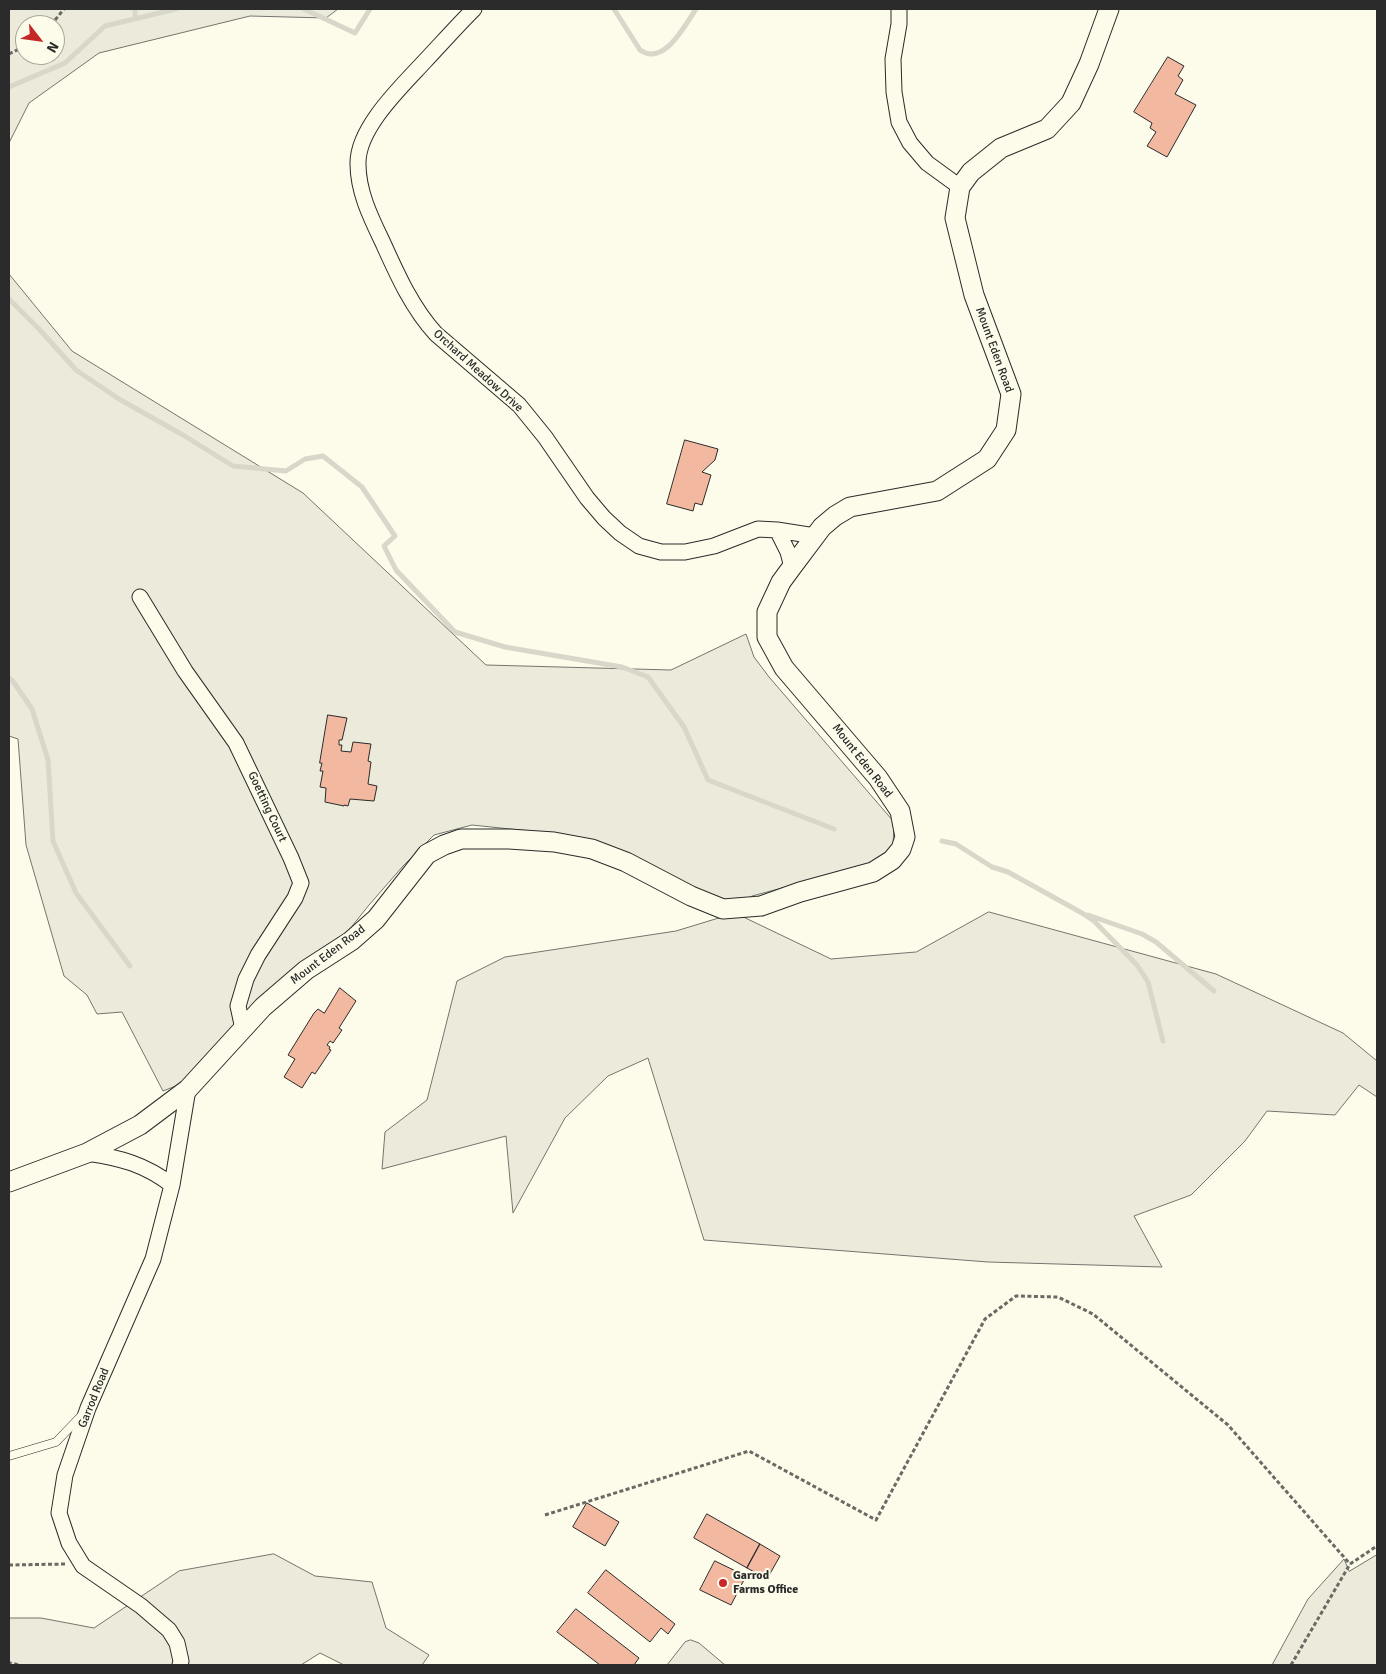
<!DOCTYPE html>
<style>
body{margin:0}
#map{position:relative;width:1386px;height:1674px;overflow:hidden;background:#fdfbea;font-family:Signika,sans-serif}
canvas{display:block}
.frame{position:absolute;inset:0;border:10px solid #2b2b2b;pointer-events:none}
.north{position:absolute;left:15px;top:15px;width:50px;height:50px;box-sizing:border-box;background:#fdfbea;border:1px solid #a9a89e;border-radius:50%;rotate:120deg;font-size:14px;font-weight:700;line-height:20px;text-align:center;color:#2b2b2b}
.north::after{content:'';display:block;margin:auto;width:18px;height:22px;background:#c62828;clip-path:polygon(50% 0,100% 100%,50% 72%,0 100%)}
</style>
<div id="map">
<canvas width="1386" height="1674"></canvas>
<div class="frame"></div>
<div class="north">N</div>
</div>
<script>
const ctx = document.querySelector('canvas').getContext('2d');
ctx.lineJoin = 'round';
function fill(path, color) { ctx.fillStyle = color; ctx.fill(path, 'evenodd'); }
function strokePath(path, color, width, dash) { ctx.strokeStyle = color; ctx.lineWidth = width; ctx.lineCap = dash ? 'butt' : 'round'; ctx.setLineDash(dash || []); ctx.stroke(path); }
function label(font, color, halo, rows, align = 'center') {
  ctx.font = font + ' Signika,sans-serif'; ctx.lineWidth = 4; ctx.setLineDash([]); ctx.textBaseline = 'middle'; ctx.strokeStyle = halo; ctx.fillStyle = color; for (const [text, x, y, turn = 0] of rows) {
    ctx.save(); ctx.translate(x, y); ctx.rotate((+turn || 0) * Math.PI / 180); ctx.textAlign = isNaN(turn) ? turn : align; if (halo) ctx.strokeText(text, 0, 0); ctx.fillText(text, 0, 0); ctx.restore();
  }
}
const green = new Path2D(`
 M9 9H338L326 18 250 16 99 53 29 103 9 143ZM25 25H55V55H25Z
 M9 274 72 351 303 493 486 665 671 670 746 634 754 657 769 677 894 822 893 847 876 863 752 896 731 911 558 834 472 825 434 835 403 866 369 905 345 935 186 1082 163 1091 122 1012 97 1014 87 995 64 976 26 845 18 739 9 736Z
 M989 912 1216 974 1343 1033 1377 1061V1097L1359 1085 1335 1115 1267 1111 1245 1141 1191 1195 1134 1216 1162 1267 988 1262 704 1240 648 1058 608 1076 565 1118 513 1213 506 1136 382 1169 385 1132 427 1100 457 981 505 957 676 931 735 913 831 959 916 952Z
 M274 1554 315 1576 372 1582 386 1628 429 1655 422 1665H344L320 1653 301 1665H9V1618H41L94 1628 179 1571Z
 M1377 1555V1665H1272L1308 1599 1344 1559 1349 1571Z
 M691 1640 699 1643 725 1665H667L685 1642Z`);
fill(green, '#ecebdb');
strokePath(green, '#74746e', 1);
strokePath(new Path2D(`
 M304 9 355 33 370 9
 M614 9 640 50C664 67 685 25 696 9
 M135 19V9
 M9 87 65 63 105 26 176 9
 M9 299 39 329 76 370 119 399 183 435 233 466 286 471 305 459 323 456 362 487 395 536 384 546 396 570 455 632 505 647 622 667 648 677 684 727 708 780 834 829
 M9 678 12 680 32 709 48 760 53 841 76 893 130 966
 M942 841 956 844 992 867 1008 872 1082 913 1094 921 1137 965 1148 982 1163 1041
 M1088 915 1142 934 1156 942 1214 991`), '#d8d7c9', 5);
const building = new Path2D(`
 M1168 57 1184 66 1178 76 1183 80 1175 94 1196 105 1167 157 1147 146 1156 132 1150 128 1152 123 1134 112Z
 M685 440 718 449 715 460 702 472 711 475 702 505 695 503 693 511 667 504Z
 M328 715 347 718 342 740H339V745H342L341 751 351 752 353 742 371 744 368 761 371 762 368 784 377 786 374 801 350 799 348 806 344 805V806L325 802 326 788 320 787 323 771H320L322 763H320Z
 M340 988 356 1001 339 1028 342 1030 333 1043 330 1041 327 1045 330 1047 329 1049 331 1050 315 1074 312 1072 302 1088 284 1077 295 1059 288 1055 314 1013 318 1009 324 1013Z
 M587 1503 619 1522 605 1546 573 1527Z
 M707 1514 760 1544 747 1568 694 1538Z
 M760 1544 780 1556 767 1579 747 1568Z
 M715 1561 746 1576 731 1605 700 1590Z
 M606 1570 675 1624 668 1634 661 1628 650 1642 588 1593Z
 M576 1609 639 1658 634 1665H600L557 1632Z`);
fill(building, '#f2b8a0');
strokePath(building, '#2b2b2b', 1);
const service = new Path2D(`
 M9 1456 56 1442 82 1415`);
const minor = new Path2D(`
 M474 9C457 26 441 44 425 61 402 86 357 128 358 164 358 192 371 218 383 243 397 274 412 308 436 334L519 405 545 437 587 498 604 518 620 533 639 546 661 552H685L714 546 758 529 777 530 788 552 792 567
 M899 9V24L893 59 894 92 899 122 910 143 927 163 960 187
 M777 530 815 536
 M140 597 185 671 236 743 291 858 301 883 295 898 258 955 246 979 238 1006 243 1029
 M87 1153C121 1158 144 1164 172 1185
 M180 1665 181 1661 177 1643 169 1630 141 1606 83 1566 69 1543 59 1513 65 1475 88 1408 153 1259 172 1185 188 1089`);
const tertiary = new Path2D(`
 M9 1182 87 1153 140 1125 188 1089 263 1007 306 970 351 941 376 919 427 854 444 845 461 839H509L554 842 592 849 626 862 691 896 723 909 761 906 800 892 873 872 892 860 901 849 905 837 900 811 878 778 784 668 767 637V612L781 582 792 567 822 527 835 516 850 507 937 491 987 459 1006 430 1011 394 974 295 955 218 960 187 971 172 1001 148 1047 129 1071 103 1089 64 1109 9`);
strokePath(service, '#2b2b2b', 9);
strokePath(minor, '#2b2b2b', 17);
strokePath(tertiary, '#2b2b2b', 21);
strokePath(new Path2D(`
 M51 25 64 9
 M9 54 25 46
 M545 1515 749 1451 876 1520 985 1319 1016 1296 1058 1297 1093 1314 1228 1425 1350 1564
 M9 1565 66 1564
 M9 1665 10 1663 20 1665
 M1291 1665 1350 1564 1377 1546`), '#6a6964', 3, [4, 2.5]);
strokePath(service, '#fdfbea', 8);
strokePath(minor, '#fdfbea', 15);
strokePath(tertiary, '#fdfbea', 19);
for (const [x, y, r, color] of [
 [723,1583,5,"#c62828"]
]) { const dot = new Path2D(); dot.arc(x, y, r, 0, 2 * Math.PI); ctx.fillStyle = color; ctx.fill(dot); strokePath(dot, '#fdfbea', 2); }
label('12px', '#2b2b2b', '#fdfbea', [
 ["Mount Eden Road",994,350,70],
 ["Orchard Meadow Drive",478,371,42],
 ["Mount Eden Road",862,761,52],
 ["Goetting Court",267,807,65],
 ["Mount Eden Road",328,955,-37],
 ["Garrod Road",94,1398,-68]
]);
label('bold 12px', '#2b2b2b', '#fdfbea', [
 ["Garrod",733,1576],
 ["Farms Office",733,1590]
], 'left');
</script>
